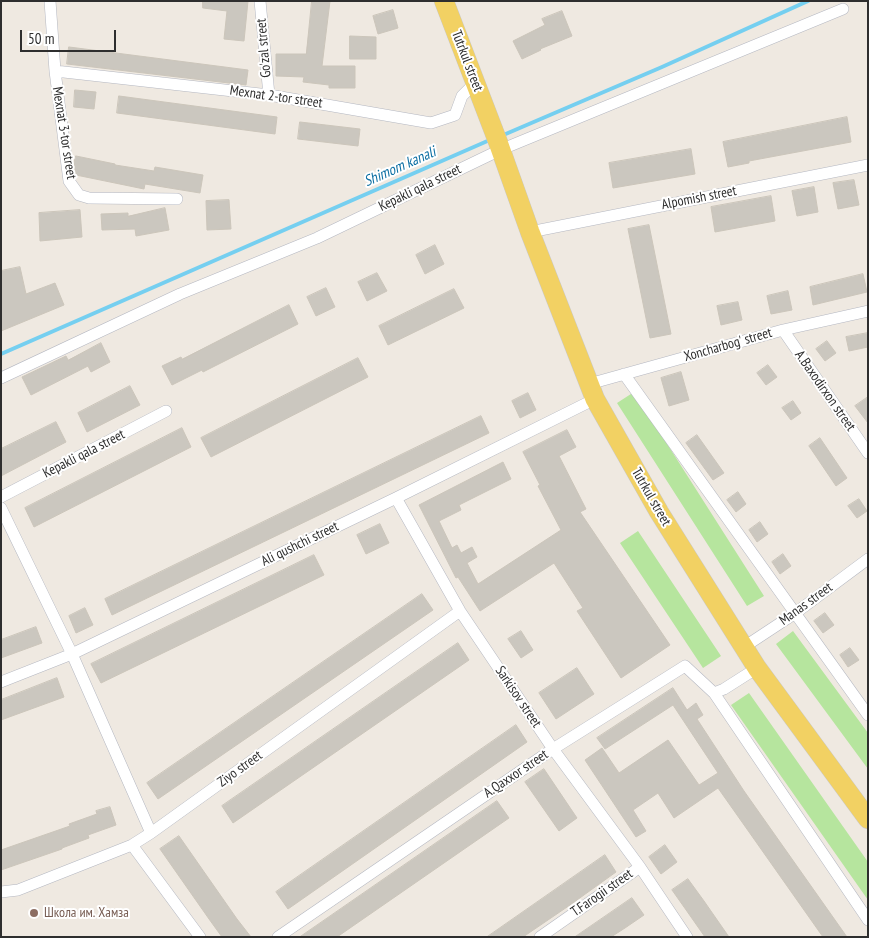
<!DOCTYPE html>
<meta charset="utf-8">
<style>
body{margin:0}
#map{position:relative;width:869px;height:938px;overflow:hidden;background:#efe9e1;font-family:"PT Sans Narrow",sans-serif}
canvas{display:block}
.frame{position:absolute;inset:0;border:2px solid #2e2e2e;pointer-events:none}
.scale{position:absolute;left:20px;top:30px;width:96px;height:22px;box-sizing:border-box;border:2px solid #2e2e2e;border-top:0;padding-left:6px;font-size:15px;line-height:18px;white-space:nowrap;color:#2e2e2e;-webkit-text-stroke:4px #fff;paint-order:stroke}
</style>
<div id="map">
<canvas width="869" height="938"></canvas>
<div class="frame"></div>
<div class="scale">50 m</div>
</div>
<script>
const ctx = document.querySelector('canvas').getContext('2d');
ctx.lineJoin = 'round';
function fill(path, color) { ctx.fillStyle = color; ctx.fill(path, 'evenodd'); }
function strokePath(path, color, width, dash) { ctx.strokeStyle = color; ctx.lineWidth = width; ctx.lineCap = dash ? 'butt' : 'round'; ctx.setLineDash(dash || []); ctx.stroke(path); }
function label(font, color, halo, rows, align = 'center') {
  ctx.font = font + ' "PT Sans Narrow",sans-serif'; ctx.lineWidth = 4; ctx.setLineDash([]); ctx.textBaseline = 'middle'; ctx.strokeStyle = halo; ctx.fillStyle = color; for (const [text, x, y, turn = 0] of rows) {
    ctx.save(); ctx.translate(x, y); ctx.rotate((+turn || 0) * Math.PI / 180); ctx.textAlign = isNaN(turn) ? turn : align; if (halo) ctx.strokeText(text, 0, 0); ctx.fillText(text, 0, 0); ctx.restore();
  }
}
fill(new Path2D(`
 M634 392 764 596 747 606 617 403Z
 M638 531 721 656 703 668 620 543Z
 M793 631 868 733V769L776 644Z
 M749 693 868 862V900L731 705Z`), '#b6e59e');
strokePath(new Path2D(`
 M501 136 662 67 808 1
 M1 354 492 139`), '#75cff0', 4);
const building = new Path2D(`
 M203 1H248L244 41 224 39 227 11 203 8Z
 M312 1H330L322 66H355V88H329V85L303 82 304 77 276 76V54H306Z
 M393 10 398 28 378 34 373 16Z
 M562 11 572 36 540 49 541 50 522 59 513 41 545 25 542 19Z
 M350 36 376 37V59H350Z
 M69 47 248 70 246 85 67 64Z
 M75 90 96 92 94 109 74 107Z
 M119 96 277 117 275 134 117 113Z
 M847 117 851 142 749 161V163L728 167 723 142Z
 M300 122 360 129 358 146 298 139Z
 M691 149 695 174 613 188 609 163Z
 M76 156 115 164V165L154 171 155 167 203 175 200 193 145 184 144 189 76 175 74 163Z
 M854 180 859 205 838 209 833 183Z
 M814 187 818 212 797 216 792 191Z
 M771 196 775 221 715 232 711 207Z
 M229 200 231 229 207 230 206 201Z
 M165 208 169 230 136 236 135 229 102 230 101 214 128 213V216Z
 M80 210 82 237 40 241 39 213Z
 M649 225 671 334 650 338 628 229Z
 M435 245 444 264 425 274 416 255Z
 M20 267 26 294 55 283 64 305 1 331V271Z
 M377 273 387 291 367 301 358 282Z
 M863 274 867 292 813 305 810 287Z
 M326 288 335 307 316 316 307 297Z
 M454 289 464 308 388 345 379 326Z
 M788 291 792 310 771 314 767 296Z
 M738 302 742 320 721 325 717 306Z
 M289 305 298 324 203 372 202 370 172 385 162 366 181 357 182 359Z
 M868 333V347L849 351 846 337Z
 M827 341 836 353 825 361 816 349Z
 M101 343 110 362 91 372 88 366 31 395 22 377 66 356 68 360Z
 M358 358 368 377 211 457 201 438Z
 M768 365 777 377 766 385 757 373Z
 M681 372 689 400 669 406 661 378Z
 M130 386 140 405 87 432 78 413Z
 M528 393 536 410 520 418 512 401Z
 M868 397V423L855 406Z
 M793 401 801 413 791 420 782 408Z
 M481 416 489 433 112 615 105 599Z
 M56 422 66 442 1 476V449Z
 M182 428 191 447 34 527 25 508Z
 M567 430 576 447 559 456 586 509 580 512 670 645 621 678 577 611 583 608 554 563 480 611 458 577 456 578 419 505 503 462 511 479 459 505 461 510 439 521 452 548 457 545 461 553 472 547 477 557 467 563 478 584 561 530 538 486 540 485 523 452Z
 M697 435 724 473 713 480 686 443Z
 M820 438 847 478 836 486 809 446Z
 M738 492 746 504 736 512 727 500Z
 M859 499 867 511 857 518 848 506Z
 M760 522 768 534 757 542 749 530Z
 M380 524 389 543 366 554 357 535Z
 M783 554 791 566 780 574 772 562Z
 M314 555 324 575 101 683 91 664Z
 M422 594 433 610 158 799 147 783Z
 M85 608 93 625 76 633 69 616Z
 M825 613 834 625 823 633 814 621Z
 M36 627 42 643 1 658V640Z
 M521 631 533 650 521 658 508 639Z
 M458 643 469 660 233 823 222 806Z
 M850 648 859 660 848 667 840 655Z
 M577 668 594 694 556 719 539 693Z
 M57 678 64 697 1 720V700Z
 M673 688 687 710 696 703 703 715 697 719 744 791 847 937H823L718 788 674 818 658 793 633 810 646 831 636 837 585 760 602 748 619 773 668 740 699 785 718 773 673 705 605 749 597 738Z
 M516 725 527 742 288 909 276 892Z
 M544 769 577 818 559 831 525 782Z
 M497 801 509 818 337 937H300Z
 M110 807 116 825 88 835 89 838 62 848V849L1 870V850L70 826 69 824 97 814 96 811Z
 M179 836 237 919 251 937H222L209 919 160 849Z
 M665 845 677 862 661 874 649 857Z
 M605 855 616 872 570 905 523 937H487Z
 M688 879 704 901 729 937H705L684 907 672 890Z
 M632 898 644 915 625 928 611 937H575Z`);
fill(building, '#cbc7bf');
strokePath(building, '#cbc5ba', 1);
const minor = new Path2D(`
 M50 1 55 71 69 181 79 195 89 198 177 199
 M260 1 269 95
 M55 71 269 95 431 123 455 115 462 96 475 83
 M530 232 868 165
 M783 330 868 453
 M624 374 868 715
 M1 378 180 294 317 238 500 150 843 9
 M589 384 783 330 868 311
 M1 497 166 411
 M396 498 460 611 553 749 640 867 687 937
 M1 508 72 654 151 833
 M744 647 794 614 868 559
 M1 682 72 654 396 498 595 399
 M714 693 868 920
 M132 845 200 937
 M1 892 18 890 132 845 151 833 460 611
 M278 937 553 749 685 666 714 693 724 689 757 668
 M540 937 640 867`);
const primary = new Path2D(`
 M444 1 498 142 530 232 595 399 659 512 757 668 868 819`);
strokePath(minor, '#b4b7c1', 12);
strokePath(primary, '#c9c9c9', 20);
strokePath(minor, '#fff', 11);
strokePath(primary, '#f2d163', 19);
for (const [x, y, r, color] of [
 [34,913,5,"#8d6e63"]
]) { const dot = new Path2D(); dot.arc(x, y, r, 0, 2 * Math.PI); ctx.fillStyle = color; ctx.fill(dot); strokePath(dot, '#fff', 2); }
label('14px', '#2e2e2e', '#fff', [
 ["Go'zal street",264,48,-95],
 ["Tutrkul street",467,61,69],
 ["Mexnat 2-tor street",276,97,8],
 ["Mexnat 3-tor street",64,133,81],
 ["Kepakli qala street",420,188,-26],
 ["Alpomish street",699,198,-11],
 ["Xoncharbog' street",728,345,-16],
 ["A.Baxodirxon street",825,391,55],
 ["Kepakli qala street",84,454,-27],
 ["Tutrkul street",651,497,60],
 ["Ali qushchi street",300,544,-26],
 ["Manas street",806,604,-36],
 ["Sarkisov street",518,697,56],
 ["Ziyo street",240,769,-36],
 ["A.Qaxxor street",516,774,-34],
 ["T.Farogii street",602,893,-35]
]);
label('14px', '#785e54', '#fff', [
 ["Школа им. Хамза",44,913]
], 'left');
label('italic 15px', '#0d6fa3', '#fff', [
 ["Shimom kanali",400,167,-24]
]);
</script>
